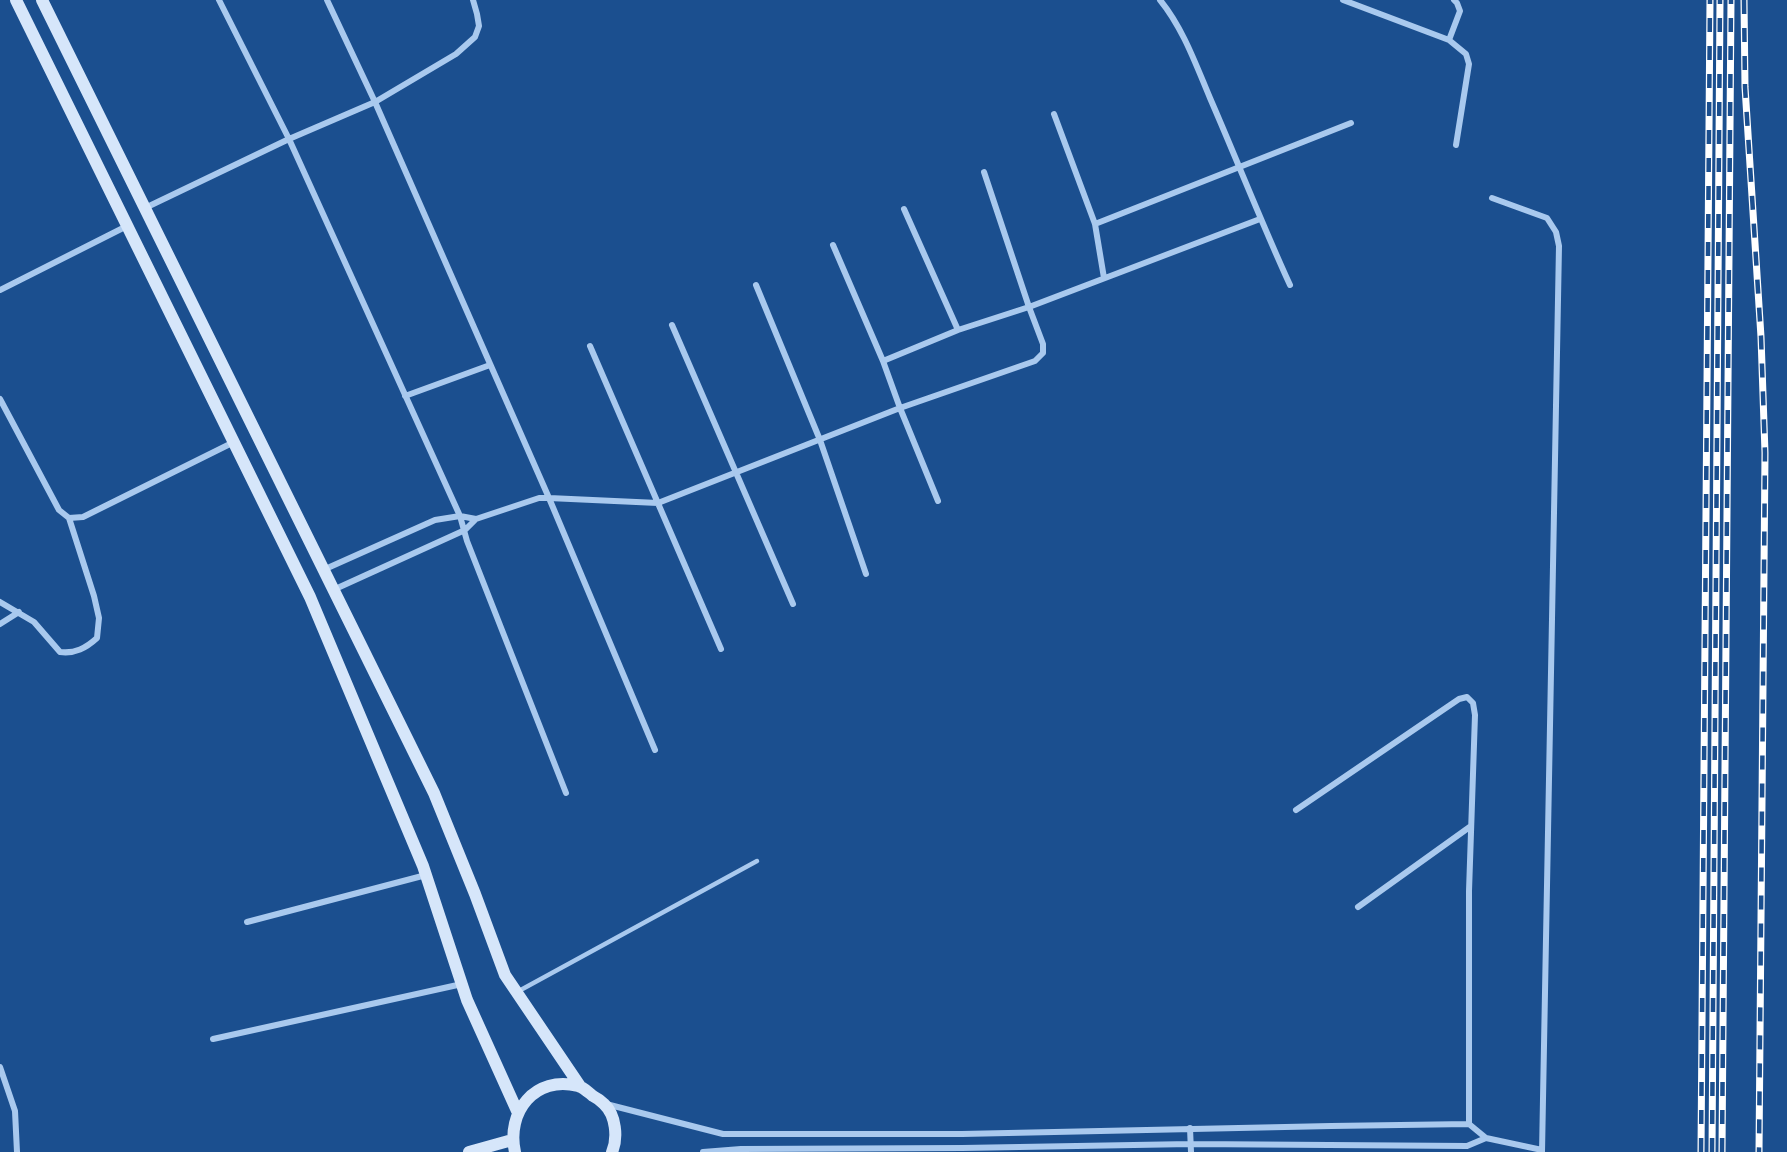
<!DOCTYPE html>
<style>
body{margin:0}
canvas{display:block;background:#1b4f8f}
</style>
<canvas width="1787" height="1152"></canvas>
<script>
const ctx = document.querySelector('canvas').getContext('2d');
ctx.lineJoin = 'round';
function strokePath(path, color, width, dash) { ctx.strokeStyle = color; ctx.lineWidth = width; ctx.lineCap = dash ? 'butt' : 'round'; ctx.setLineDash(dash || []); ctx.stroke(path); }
strokePath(new Path2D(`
 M517 992 757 861`), '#a9c9ee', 4.5);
strokePath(new Path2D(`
 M219 0 289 139 460 516 467 541 566 793
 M327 0 375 102 549 498 658 503 900 408 883 361 958 330 1029 307 1260 219
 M1160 0C1183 28 1196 65 1210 98 1237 160 1262 224 1290 285
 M1343 0 1449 40 1466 54 1469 64 1456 145
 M1449 40 1460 11 1457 3 1454 0
 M1054 114 1095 224
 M1492 198 1547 218 1556 232 1559 246 1542 1152
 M145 208 289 139 375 102 456 54 475 37 479 26 477 14 473 0
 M904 209 958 330
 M833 245 883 361
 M1104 278 1095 224 1351 123
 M756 285 820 440 866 574
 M0 290 127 226
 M672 325 793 604
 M590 346 721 649
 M405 396 490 365
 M0 399 59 510 69 518 83 517 234 442
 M938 501 900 408 1035 361 1043 353V344L1029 307 984 172
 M323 570 435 520 460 516 476 519
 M333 590 465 530 476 519 539 498H549L655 750
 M0 602 34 622 60 652C75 654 86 648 97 638L99 618 94 596 69 518
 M0 624 19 612
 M1296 810 1459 699 1467 697 1473 703 1475 715 1469 891V1124
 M1358 907 1471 826
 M247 922 426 875
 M213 1039 462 984
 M0 1067 15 1111 17 1152
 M606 1104 723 1134H962L1331 1126 1469 1124 1486 1138 1542 1150
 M1190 1128 1191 1152
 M703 1152 741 1149 962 1148 1191 1144 1467 1146 1486 1138`), '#a9c9ee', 6);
strokePath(new Path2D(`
 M16 0 310 597 423 866 467 1000 518 1113
 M42 0 434 793 475 894 505 975 580 1086
 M469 1152 512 1140
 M515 1152C506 1112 535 1075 578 1086 583 1087 588 1092 593 1096 597 1098 601 1101 604 1104 616 1115 618 1138 612 1152`), '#d6e6fa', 12);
const rail = new Path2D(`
 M1744 0 1745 87 1761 337 1765 453 1759 1152
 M1701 1152 1710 0
 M1712 1152 1720 0
 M1722 1152 1731 0`);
strokePath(rail, '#fff', 7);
strokePath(rail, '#1b4f8f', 4.5, [14]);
</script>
